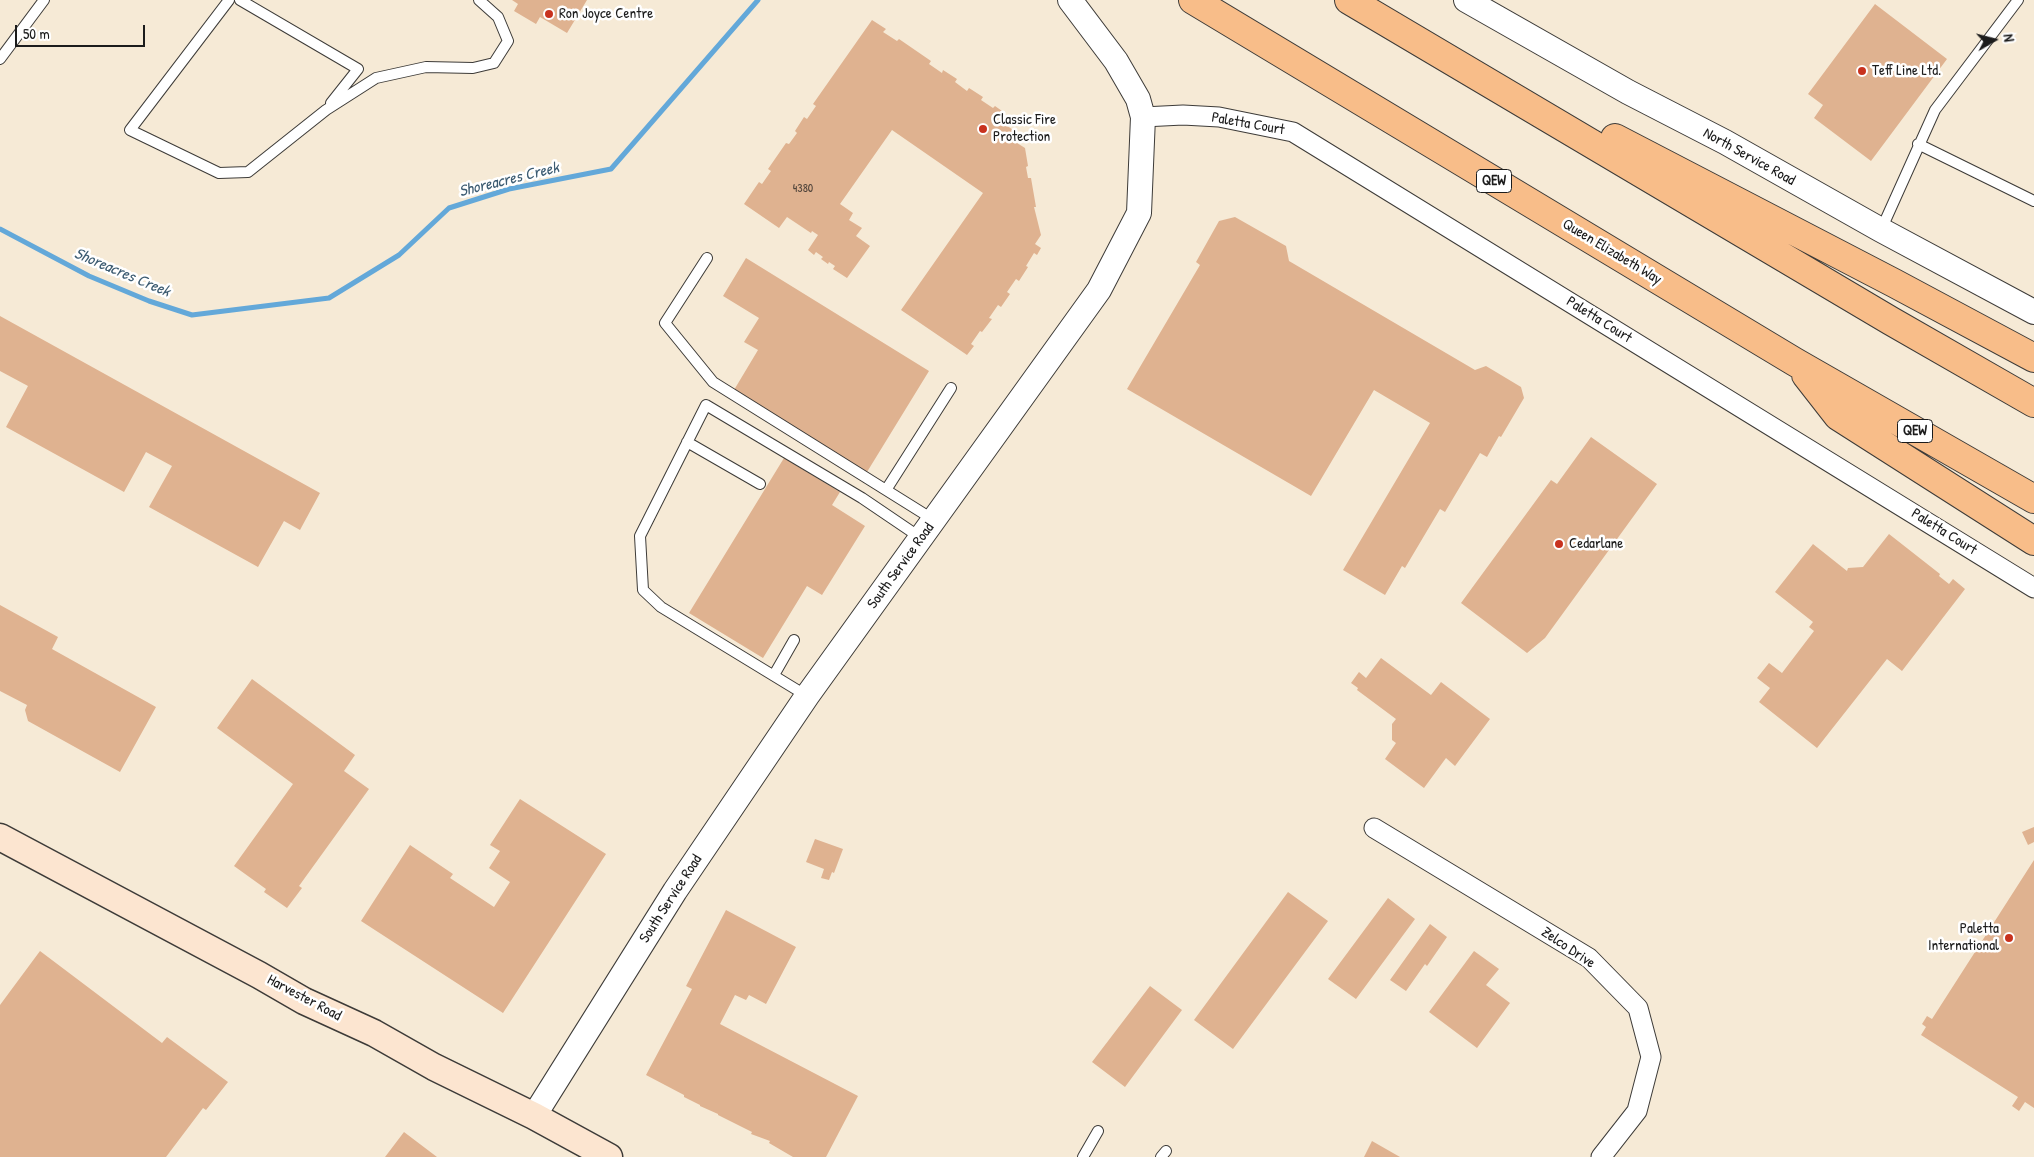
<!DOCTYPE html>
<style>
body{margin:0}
#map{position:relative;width:2034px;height:1157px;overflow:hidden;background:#f6ead6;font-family:"Patrick Hand",sans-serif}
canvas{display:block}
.north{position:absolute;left:1969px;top:15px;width:50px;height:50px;-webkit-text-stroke:4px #fff;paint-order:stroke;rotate:82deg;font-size:14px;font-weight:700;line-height:20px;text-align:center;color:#1c1c1c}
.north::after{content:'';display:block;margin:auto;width:18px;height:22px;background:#1c1c1c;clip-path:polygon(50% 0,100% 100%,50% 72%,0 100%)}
.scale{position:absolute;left:15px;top:25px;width:130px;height:22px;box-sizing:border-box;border:2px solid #1c1c1c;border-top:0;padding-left:6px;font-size:15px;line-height:18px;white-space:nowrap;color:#1c1c1c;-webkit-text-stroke:4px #fff;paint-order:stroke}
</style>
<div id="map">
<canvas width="2034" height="1157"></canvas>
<div class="north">N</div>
<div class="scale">50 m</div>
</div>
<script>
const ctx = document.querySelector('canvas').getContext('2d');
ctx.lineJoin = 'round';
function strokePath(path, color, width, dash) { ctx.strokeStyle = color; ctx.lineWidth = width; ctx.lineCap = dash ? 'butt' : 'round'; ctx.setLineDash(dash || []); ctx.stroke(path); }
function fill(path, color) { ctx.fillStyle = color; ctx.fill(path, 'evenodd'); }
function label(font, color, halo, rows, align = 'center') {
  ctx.font = font + ' "Patrick Hand",sans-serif'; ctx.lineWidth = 5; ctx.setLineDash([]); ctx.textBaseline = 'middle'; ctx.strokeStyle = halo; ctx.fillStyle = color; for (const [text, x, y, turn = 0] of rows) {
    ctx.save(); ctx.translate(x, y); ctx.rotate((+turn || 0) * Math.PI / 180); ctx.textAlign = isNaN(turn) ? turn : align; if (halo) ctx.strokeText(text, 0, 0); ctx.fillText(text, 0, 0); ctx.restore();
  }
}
strokePath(new Path2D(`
 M0 229 89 276 149 301 192 315 329 298 399 255 449 208 509 189 611 169 758 0`), '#63a8d9', 5);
fill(new Path2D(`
 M512 0H587L567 33 540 17 536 24 514 11 518 4Z
 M1875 4 1947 59 1871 161 1814 118 1823 105 1808 94Z
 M872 20 886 29 883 32 897 41 899 39 931 61 929 64 942 73 943 70 957 79 955 82 967 91 969 88 983 97 981 100 993 108 995 106 1002 111 997 119 1022 136 1017 143 1025 148 1028 166 1026 167 1028 178H1031L1036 207H1034L1041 235 1035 244 1041 248 1037 255 1034 253 1026 266 1028 267 1019 281 1016 279 1007 292 1010 294 1001 307 998 305 989 318 992 319 982 332 980 331 971 344 974 346 967 355 901 310 983 193 892 130 840 204 853 213 849 220 862 228 856 236 870 246 847 278 833 269 835 266 829 262 828 264 821 259 823 257 816 252 814 255 808 250 818 235 812 231 811 233 787 217 779 228 744 204 759 182 762 184 771 171 768 169 786 143 789 144 797 133 795 131 804 117 807 119 816 106 813 104Z
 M1235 217 1286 246 1289 261 1475 370 1486 366 1521 387 1524 398 1501 437 1499 436 1487 457 1480 453 1445 512 1440 509 1405 568 1402 566 1385 595 1343 570 1430 423 1374 390 1311 496 1127 389 1200 265 1196 262 1219 221Z
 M746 258 929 371 867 472 734 390 758 350 744 342 759 318 723 296Z
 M0 316 320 493 300 530 284 521 258 567 149 507 172 466 146 452 124 492 6 427 28 386 0 371Z
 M1591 437 1657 484 1545 638 1527 653 1461 603 1551 480 1557 484Z
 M784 458 840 492 832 505 865 526 822 595 807 586 763 658 689 613Z
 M1889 534 1940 574 1939 576 1949 584 1953 579 1965 589 1902 671 1887 659 1817 748 1759 702 1770 688 1757 678 1769 663 1782 673 1814 631 1809 627 1813 622 1775 592 1813 544 1847 571 1848 568 1863 567Z
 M0 605 58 637 52 649 156 707 120 772 28 721 25 710 27 705 0 691Z
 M1381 658 1431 695 1441 682 1490 719 1455 766 1446 758 1424 788 1385 759 1396 743 1392 740V724L1396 719 1357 690 1358 688 1351 683 1359 672 1366 678Z
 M252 679 355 755 344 771 369 789 299 886 302 888 287 908 264 892 266 889 234 866 293 784 217 728Z
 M520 799 606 854 503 1013 361 921 410 845 453 874 450 878 494 907 510 882 489 868 500 851 490 845Z
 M2034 827V842L2028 845 2022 832Z
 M815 839 843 849 834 873 832 872 829 880 821 878 824 869 806 862Z
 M2034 860V1108L2025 1102 2019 1111 2012 1106 2018 1097 1921 1035 1926 1027 1922 1024 1927 1016 1932 1019Z
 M1288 892 1328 921 1233 1049 1194 1020Z
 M1388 898 1415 919 1356 999 1328 979Z
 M726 910 796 947 766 1004 749 995 746 1000 735 995 720 1024 858 1096 826 1157H793L769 1143 770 1141 751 1134 752 1132 718 1115V1114L700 1106V1105L684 1097V1095L646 1075 692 989 686 986Z
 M1430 924 1447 937 1427 966 1425 964 1406 991 1390 980Z
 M40 951 162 1043 167 1037 228 1082 206 1110 203 1108 166 1157H0V1005Z
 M1474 951 1499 969 1486 985 1510 1003 1477 1048 1429 1012Z
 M1150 986 1182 1010 1125 1087 1092 1062Z
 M404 1132 437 1157H385Z
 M1372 1141 1400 1157H1364Z`), '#dfb290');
const service = new Path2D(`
 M229 0 130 130 219 173 248 172 326 110 376 78 426 67 473 68 494 63 508 41 498 17 479 0
 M240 0 358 69 331 103
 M0 59 44 0
 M1918 144 2034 201
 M1881 230 1935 110 2018 0
 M707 258 665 323 713 382 934 520
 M687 442 760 484
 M886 490 951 388
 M774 675 794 640
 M807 696 661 607 643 590 640 536 706 405 862 498 921 538
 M1083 1157 1098 1131
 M1161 1157 1166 1151`);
const minor = new Path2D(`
 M1143 117 1183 115 1219 117 1293 132 2034 588
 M1374 828 1589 958 1638 1008 1651 1057 1637 1111 1601 1157`);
const tertiary = new Path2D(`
 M1466 0 1628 92 1725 142 1881 230 2034 312
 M534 1116 675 891 807 696 1099 290 1139 213 1143 117 1138 99 1116 61 1070 0`);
const secondary = new Path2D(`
 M0 837 259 975 304 1001 374 1033 434 1067 534 1116 609 1157`);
const motorway = new Path2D(`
 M1193 0 1795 362 2034 499
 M1349 0 1891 321 2034 403
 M1615 138 1894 283 2034 358
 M1806 375 1838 416 2034 541`);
strokePath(service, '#3d3b38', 12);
strokePath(minor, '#3d3b38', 21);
strokePath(tertiary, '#3d3b38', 26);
strokePath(secondary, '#3d3b38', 29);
strokePath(motorway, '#3d3b38', 30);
strokePath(service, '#fff', 10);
strokePath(minor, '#fff', 19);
strokePath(tertiary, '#fff', 24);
strokePath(secondary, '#fce5d0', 26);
strokePath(motorway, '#f8bd89', 28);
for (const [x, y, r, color] of [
 [549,14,5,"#c8321e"],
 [1862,71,5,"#c8321e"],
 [983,129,5,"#c8321e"],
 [1559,544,5,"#c8321e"],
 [2009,938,5,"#c8321e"]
]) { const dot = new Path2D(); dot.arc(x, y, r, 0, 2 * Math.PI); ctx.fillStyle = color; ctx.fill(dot); strokePath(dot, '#fff', 2); }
label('12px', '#4d4239', null, [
 ["4380",803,189]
]);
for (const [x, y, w] of [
 [1494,181,35],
 [1915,431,35]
]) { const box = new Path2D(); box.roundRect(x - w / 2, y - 11.5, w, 23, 4); ctx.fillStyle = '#fff'; ctx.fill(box); strokePath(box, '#1c1c1c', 1); }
label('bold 14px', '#1c1c1c', null, [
 ["QEW",1494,181],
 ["QEW",1915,431]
]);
label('15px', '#1c1c1c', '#fff', [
 ["Ron Joyce Centre",559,14],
 ["Teff Line Ltd.",1872,71],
 ["Classic Fire",993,120],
 ["Protection",993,137],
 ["Cedarlane",1569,544],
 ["Paletta",1999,929,"right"],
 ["International",1999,946,"right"]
], 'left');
label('15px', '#1c1c1c', '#fff', [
 ["Paletta Court",1248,124,10],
 ["North Service Road",1749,157,29],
 ["Queen Elizabeth Way",1612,252,31],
 ["Paletta Court",1599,320,32],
 ["Paletta Court",1944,532,32],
 ["South Service Road",901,566,-54],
 ["South Service Road",671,899,-57],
 ["Zelco Drive",1568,948,34],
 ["Harvester Road",304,998,28]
]);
label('italic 16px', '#3c5b71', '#fff', [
 ["Shoreacres Creek",509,180,-14],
 ["Shoreacres Creek",122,273,23]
]);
</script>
